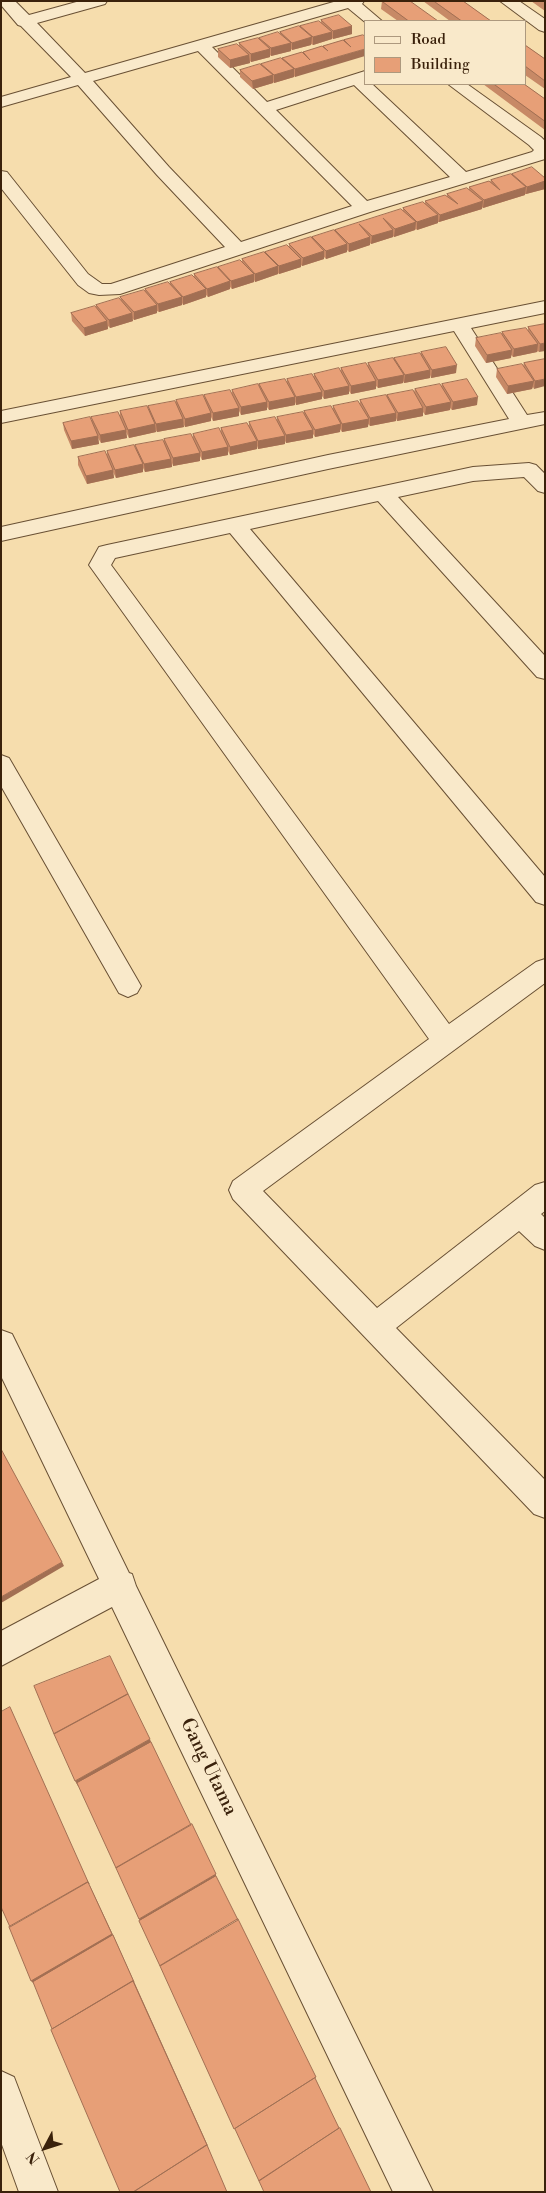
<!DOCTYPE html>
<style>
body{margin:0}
#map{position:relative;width:546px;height:2193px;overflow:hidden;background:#f6ddad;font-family:"Libre Bodoni",serif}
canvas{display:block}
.frame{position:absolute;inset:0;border:2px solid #3a210b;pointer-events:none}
.legend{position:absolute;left:364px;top:20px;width:162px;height:65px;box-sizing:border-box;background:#f9e9ca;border:1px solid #ad997e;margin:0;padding:6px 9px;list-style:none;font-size:15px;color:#3a210b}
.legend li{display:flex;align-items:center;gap:10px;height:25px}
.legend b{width:25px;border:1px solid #ad997e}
.north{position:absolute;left:20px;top:2123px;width:50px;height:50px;-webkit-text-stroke:4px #f9e9ca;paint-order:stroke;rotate:230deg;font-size:14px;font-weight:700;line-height:20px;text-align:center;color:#3a210b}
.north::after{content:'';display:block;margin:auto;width:18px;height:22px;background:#3a210b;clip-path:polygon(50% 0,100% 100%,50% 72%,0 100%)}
</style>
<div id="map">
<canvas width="546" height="2193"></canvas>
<div class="frame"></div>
<ul class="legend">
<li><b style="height:6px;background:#f9e9ca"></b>Road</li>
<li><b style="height:14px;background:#e79f77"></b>Building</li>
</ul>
<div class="north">N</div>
</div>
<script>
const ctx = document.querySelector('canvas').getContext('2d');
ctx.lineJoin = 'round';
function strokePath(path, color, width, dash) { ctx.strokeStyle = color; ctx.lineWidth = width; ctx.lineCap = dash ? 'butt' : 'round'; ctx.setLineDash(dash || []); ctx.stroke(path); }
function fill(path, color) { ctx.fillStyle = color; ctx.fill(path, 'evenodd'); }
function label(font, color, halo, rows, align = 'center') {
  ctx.font = font + ' "Libre Bodoni",serif'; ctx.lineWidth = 5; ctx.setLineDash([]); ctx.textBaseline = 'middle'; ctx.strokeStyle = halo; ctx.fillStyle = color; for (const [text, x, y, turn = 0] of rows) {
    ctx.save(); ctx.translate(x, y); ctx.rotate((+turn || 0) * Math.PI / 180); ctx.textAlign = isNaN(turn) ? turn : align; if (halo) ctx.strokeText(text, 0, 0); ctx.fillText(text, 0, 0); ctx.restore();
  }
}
const street = new Path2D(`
 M1 1H15L29 15 80 1H107L105 4 37 23 85 73 337 1H364L362 4 382 21 365 22 348 8 212 47 267 102 365 71V84H372L466 172 532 152 534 150 529 145 448 84H467L541 137 545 141V159L370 212 120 294 99 295 89 293 78 285 1 188V171L7 172 88 274 102 284H111L225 247 157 175 78 85 1 107V97L71 77 21 26 18 25 1 5ZM198 51 352 206 241 242 169 167 93 81ZM354 85 450 177 367 201 276 110Z
 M500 1H519L545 19V32L539 30Z
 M545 301V313L471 328 527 415 545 412V424L328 469 1 541V527L328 455 509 419 454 331 1 423V411Z
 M529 463 536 465 545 474V493L538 491 524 477 473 481 398 497 545 656V679L537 677 378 501 250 529 545 877V905L536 902 230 533 115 558 111 565 449 1024 536 962 545 959V983L263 1191 377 1308 535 1185 545 1182V1211L541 1214 545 1218V1250L535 1246 519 1231 396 1328 545 1480V1518L534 1514 233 1199 229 1190 233 1181 429 1039 89 565 99 547 107 545 473 467Z
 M1 755 9 758 137 979 141 986 137 993 128 997 119 993 1 786Z
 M1 1330 12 1334 129 1573 132 1574 136 1586 433 2192H393L112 1607 1 1666V1631L99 1579 1 1376Z
 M1 2071 14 2077 58 2192H19L1 2142Z`);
strokePath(street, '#695034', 2);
fill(street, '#f9e9ca');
fill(new Path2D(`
 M382 1 438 21H398L381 9Z
 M423 1H463L491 21H450Z
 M531 1H545V11Z
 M321 20 352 26V34L333 39 332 38V39L313 45 311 44V45L292 50 291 49V51L271 56 270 55V57L251 62 250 61V63L230 68 218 57V49L239 45V43L259 39V38L280 33V32L300 28V26L321 22Z
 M363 35 295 77 294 76V77L274 83 273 82V83L253 89 240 77V70L261 65V64L282 59V58L303 53V52L323 47V46L344 42V40Z
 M525 45 545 59V89L525 75Z
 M483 84H524L545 99V130Z
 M512 174 545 178V189L526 194H525V195L483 208 482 207V209L439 222H438V223L417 230 416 229 415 230 394 237 393 236V237L371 244 370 243V245L349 252 347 250V252L326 259 324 257V259L302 266 301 265V267L279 274 278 273V274L255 282 254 280V282L232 289 230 287V289L208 297 206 295V297L183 305 182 303V305L159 312 157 311V313L134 320 132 318 133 321 110 328 108 326V329L85 336 72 321 71 313 96 307V305L121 300 120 297 145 292V289L170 284V282L194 277V274L218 268V267L242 261V259L265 254V252L289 246V244L312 239V237L335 231V230L403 210V208L425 203V201L447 196V194L469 189V187L490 182 491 180 512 175Z
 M545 324 539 352 538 351 537 352 513 357 511 355V358L486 363 475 346 476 338 502 335V332L528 330V327Z
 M421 352 456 373 431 378 430 375V378L404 383 403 381V383L378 388 376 386V389L351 394 349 391V394L324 399 322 396V399L296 405 295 402V405L269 410 267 407V410L241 415 239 411V416L213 421 211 417V421L185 427 183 423 184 427 157 432 155 429 156 432 129 438 126 432 127 438 101 443 98 438 99 444 72 449 64 430 63 423 92 421 91 417H120V411H149L148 406 176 403V400H205L204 395 232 394V390L259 387V384L287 382V379L314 376V374L341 371V368L368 366V363L394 360V358L421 355Z
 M545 359 534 389 533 387 532 389 507 394 496 377 497 369 523 366 524 363Z
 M442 384 477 405 452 410 450 408V410L425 415 423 412V416L397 421 396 418V421L370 426 368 424V427L342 432 340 429V432L315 437 313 434V438L286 443 285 441V444L258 449 257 446V449L230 455 228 451V455L202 460 200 456V461L173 466 172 463V467L145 472 143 468V472L116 478 113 472 114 478 87 484 78 465V457H107V451L136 449 135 445 164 443V439L193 438V434L221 432V428L249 425V422L277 420V417L304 414V411L333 409V406L360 404V400L387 397V395L414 392 415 389 441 387Z`), '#c78966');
fill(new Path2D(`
 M352 26V34L333 39V31Z
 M332 32V39L313 45V37Z
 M312 37 311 45 292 50V43Z
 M291 43V51L271 56V48Z
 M270 49V57L251 62V54Z
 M365 49V56L295 77V69Z
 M249 55 250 63 230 68V60Z
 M294 69V77L274 83V75Z
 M273 75V83L253 89 252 81Z
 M545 181V189L526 194 527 187Z
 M526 187 525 195 483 208 484 200Z
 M483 201 482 209 439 222 440 215Z
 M438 215V223L417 230V222Z
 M416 222 415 230 394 237 395 229Z
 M393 230V237L371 244 372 236Z
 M370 237V245L349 252V244Z
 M347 244V252L326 259V251Z
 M324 251V259L302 266 303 258Z
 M301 259V267L279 274V266Z
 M278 266V274L255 282V274Z
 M254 274V282L232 289 231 281Z
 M230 281V289L208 297 207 289Z
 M206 289V297L183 305V297Z
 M182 297V305L159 312 158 304Z
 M157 305V313L134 320V312Z
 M132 313 133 321 110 328 109 320Z
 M107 321 108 329 85 336 84 328Z
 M545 343V351L539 352 540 344Z
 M538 344 537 352 513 357 514 349Z
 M512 350 511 358 486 363 487 355Z
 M457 365 456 373 431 378 432 370Z
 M430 370V378L404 383 405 375Z
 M404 375 403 383 378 388V380Z
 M545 379V386L534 389 535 381Z
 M376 381V389L351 394V386Z
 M534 381 532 389 507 394 508 386Z
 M349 386V394L324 399V391Z
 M322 392V399L296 405V397Z
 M295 397V405L269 410V402Z
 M478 397 477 405 452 410 453 402Z
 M267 402V410L241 415V407Z
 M451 402 450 410 425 415 426 407Z
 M239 408V416L213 421V413Z
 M423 408V416L397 421 398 413Z
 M211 413V421L185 427V419Z
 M396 413V421L370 426V418Z
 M183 419 184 427 157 432 156 424Z
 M369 419 368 427 342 432V424Z
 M155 424 156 432 129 438 128 430Z
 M341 424 340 432 315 437V430Z
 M126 430 127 438 101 443 100 435Z
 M313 430V438L286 443V435Z
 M98 436 99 444 72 449 71 441Z
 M285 436V444L258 449V441Z
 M257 441V449L230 455V447Z
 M228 447V455L202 460V452Z
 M200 453V461L173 466V458Z
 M171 459 172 467 145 472 144 464Z
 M143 464V472L116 478 115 470Z
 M113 470 114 478 87 484 86 476Z
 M62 1562 64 1566 1 1603V1597Z
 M12 1711 90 1886 114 1937 208 2146 31 1981 90 1886Z
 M150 1739 152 1745 78 1786 75 1781Z
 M216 1874V1879L140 1923 139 1919Z`), '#a26f53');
const building = new Path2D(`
 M382 1H410L438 21H409Z
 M434 1H463L491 21H462Z
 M339 15 352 26 333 31 321 20Z
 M319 21 332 32 313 37 300 26Z
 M299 26 312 37 292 43 280 32Z
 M278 32 291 43 271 48 259 38Z
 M363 35 365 36V49L295 69 282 58 302 52 310 60 303 52 322 46 328 51 323 46 343 40 351 47 344 40Z
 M258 38 270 49 251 54 239 43Z
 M237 44 249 55 230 60 218 49Z
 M525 45 545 59V81L525 66Z
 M281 58 294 69 274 75 261 64Z
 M260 64 273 75 252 81 240 70Z
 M494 84H524L545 99V121Z
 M532 167 545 178V181L527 187 512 174Z
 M511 174 526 187 484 200 469 187 489 181 500 190 491 180Z
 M467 188 483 201 440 215 425 201 445 195 458 204 447 194Z
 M423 202 438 215 417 222 403 208Z
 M401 209 416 222 395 229 383 218 393 230 372 236 359 224 370 237 349 244 335 230Z
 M334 230 347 244 326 251 312 237Z
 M311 237 324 251 303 258 289 244Z
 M287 245 301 259 279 266 265 252Z
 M264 252 278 266 255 274 242 259Z
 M240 260 254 274 231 281 218 267Z
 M217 267 230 281 207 289 194 274Z
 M192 275 206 289 183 297 170 282Z
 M168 282 182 297 158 304 145 289Z
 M144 290 157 305 134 312 120 297Z
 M119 298 132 313 109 320 96 305Z
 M95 306 107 321 84 328 71 313Z
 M545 324V343L540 344 528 327Z
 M526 328 538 344 514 349 502 332Z
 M501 333 512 350 487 355 476 338Z
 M446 347 457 365 432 370 421 352Z
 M420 353 430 370 405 375 394 358Z
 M393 358 404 375 378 380 368 363Z
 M545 359V379L535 381 524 363Z
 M366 363 376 381 351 386 341 368Z
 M522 364 534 381 508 386 497 369Z
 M339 368 349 386 324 391 314 374Z
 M312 374 322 392 296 397 287 379Z
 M285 379 295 397 269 402 259 384Z
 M467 379 478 397 453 402 442 384Z
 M258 384 267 402 241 407 232 390Z
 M440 384 451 402 426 407 415 389Z
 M230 390 239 408 213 413 204 395Z
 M413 390 423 408 398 413 387 395Z
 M203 395 211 413 185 419 176 400Z
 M386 395 396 413 370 418 360 400Z
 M175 401 183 419 156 424 148 406Z
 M358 401 369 419 342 424 333 406Z
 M147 406 155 424 128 430 120 411Z
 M331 406 341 424 315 430 304 411Z
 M118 412 126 430 100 435 91 417Z
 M303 412 313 430 286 435 277 417Z
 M90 417 98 436 71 441 63 423Z
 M275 417 285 436 258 441 249 422Z
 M247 423 257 441 230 447 221 428Z
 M219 428 228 447 202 452 193 434Z
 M191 434 200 453 173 458 164 439Z
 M163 440 171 459 144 464 135 445Z
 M134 445 143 464 115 470 107 451Z
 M105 451 113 470 86 476 78 457Z
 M1 1449 62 1562 1 1597Z
 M110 1656 128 1694 54 1734 34 1686Z
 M128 1694 150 1739 75 1781 54 1734Z
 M10 1707 89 1884 88 1882 10 1927 1 1907V1712Z
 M151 1742 191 1825 116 1868 77 1783Z
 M192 1824 216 1874 139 1919 116 1868Z
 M216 1876 238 1920 160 1966 139 1921Z
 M88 1882 112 1934 31 1981 9 1927Z
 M238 1919 316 2077 234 2129 160 1966Z
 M113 1935 134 1982 133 1981 52 2029 33 1982Z
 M133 1981 207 2145 133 2192H120L51 2030Z
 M315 2078 339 2128 259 2181 235 2129Z
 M340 2128 371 2192H264L259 2181Z
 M207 2145 227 2192H134Z`);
fill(building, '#e79f77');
strokePath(building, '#a26f53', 1);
label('19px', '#3a210b', '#f9e9ca', [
 ["Gang Utama",208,1767,64]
]);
</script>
